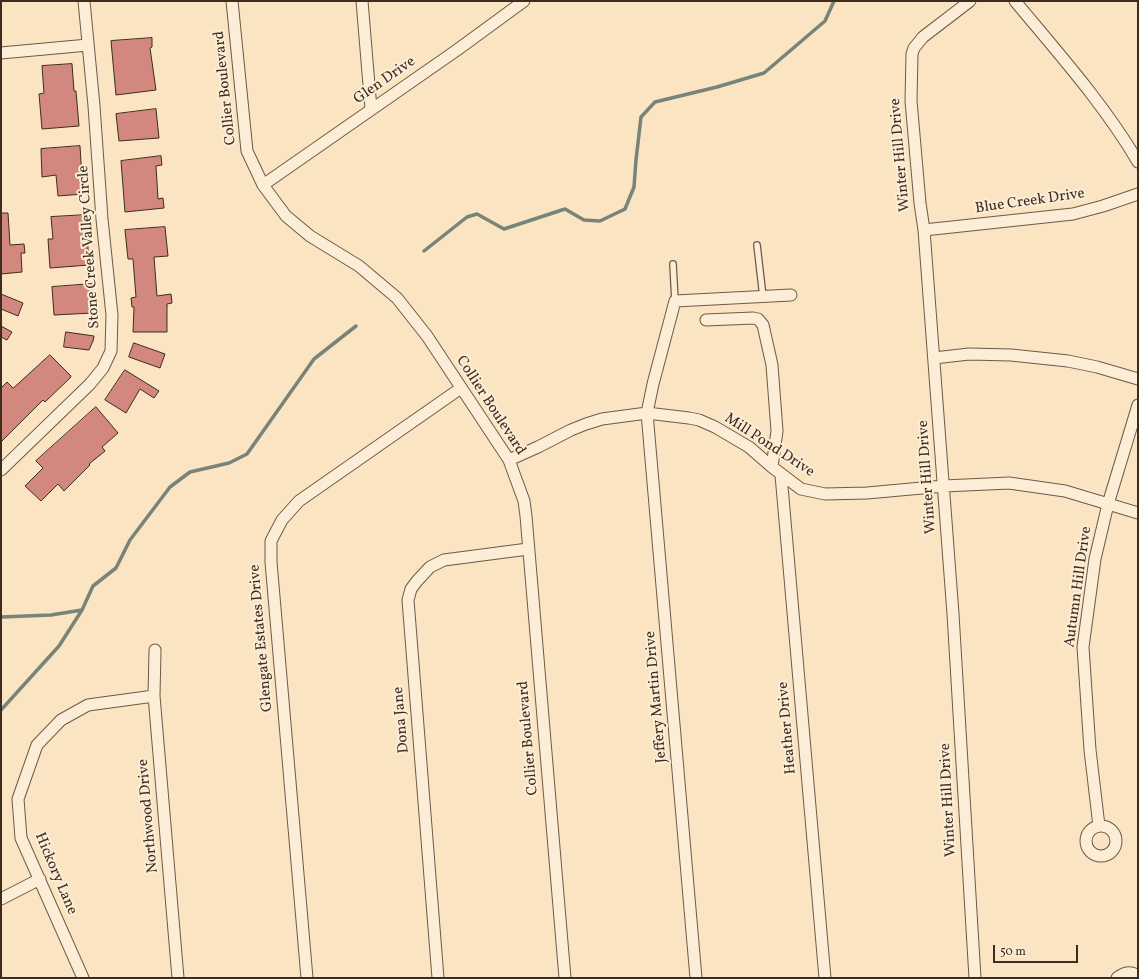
<!DOCTYPE html>
<style>
body{margin:0}
#map{position:relative;width:1139px;height:979px;overflow:hidden;background:#fbe4c1;font-family:Vollkorn,serif}
canvas{display:block}
.frame{position:absolute;inset:0;border:2px solid #3e2c1e;pointer-events:none}
.scale{position:absolute;left:993px;top:945px;width:85px;height:18px;box-sizing:border-box;border:2px solid #3e2c1e;border-top:0;padding-left:5px;font-size:12px;line-height:14px;white-space:nowrap;color:#3e2c1e;-webkit-text-stroke:3px #fcedd7;paint-order:stroke}
</style>
<div id="map">
<canvas width="1139" height="979"></canvas>
<div class="frame"></div>
<div class="scale">50 m</div>
</div>
<script>
const ctx = document.querySelector('canvas').getContext('2d');
ctx.lineJoin = 'round';
function strokePath(path, color, width, dash) { ctx.strokeStyle = color; ctx.lineWidth = width; ctx.lineCap = dash ? 'butt' : 'round'; ctx.setLineDash(dash || []); ctx.stroke(path); }
function fill(path, color) { ctx.fillStyle = color; ctx.fill(path, 'evenodd'); }
function label(font, color, halo, rows, align = 'center') {
  ctx.font = font + ' Vollkorn,serif'; ctx.lineWidth = 4; ctx.setLineDash([]); ctx.textBaseline = 'middle'; ctx.strokeStyle = halo; ctx.fillStyle = color; for (const [text, x, y, turn = 0] of rows) {
    ctx.save(); ctx.translate(x, y); ctx.rotate((+turn || 0) * Math.PI / 180); ctx.textAlign = isNaN(turn) ? turn : align; if (halo) ctx.strokeText(text, 0, 0); ctx.fillText(text, 0, 0); ctx.restore();
  }
}
strokePath(new Path2D(`
 M424 251 467 217 477 214 504 229 565 209 584 220 600 221 625 209 634 187 636 160 641 117 655 102 717 87 764 73 825 21 834 1
 M1 617 51 615 82 610
 M1 710 59 646 82 610 93 586 116 568 130 540 170 487 190 472 229 463 247 454 314 359 356 326`), '#78847a', 3.5);
const building = new Path2D(`
 M152 38V47L150 48 156 90 116 95 111 41Z
 M72 64 74 91H76L79 126 42 129 39 94 44 93 42 66Z
 M156 109 159 138 119 141 116 114Z
 M80 146 83 194 58 196 56 175 42 177 41 149Z
 M161 156 162 165 156 166 158 199 163 198 164 208 125 212 121 161Z
 M1 213H8L10 245 24 244 25 253H21L22 272 1 274Z
 M86 215 89 265 50 268 48 239H53L51 217Z
 M165 227 168 256 154 257 157 296 171 294 172 303 167 304V332H133L134 307H132L131 298 136 297 133 259H128L125 230Z
 M92 284 93 313 54 315 52 287Z
 M1 294 23 303 18 316 1 309Z
 M1 326 12 332 7 340 1 337Z
 M66 332 94 336 93 341 89 350 64 347Z
 M134 343 165 354 160 368 129 357Z
 M50 355 71 376 70 378 45 402 43 400 1 442V388L7 382 13 388Z
 M125 370 159 391 154 398 140 389 126 413 105 400Z
 M96 407 118 433 102 447 105 451 89 464 90 465 64 491 58 484 41 501 25 486 43 468 36 461Z`);
fill(building, '#d2887e');
strokePath(building, '#3e2c1e', 1);
const service = new Path2D(`
 M757 245 763 297
 M673 264 675 301`);
const minor = new Path2D(`
 M232 1 247 151 263 185 286 216 310 236 359 266 397 298 427 336 509 460 524 501 526 516 565 978
 M362 1 371 109
 M970 1 923 37 914 48 912 54 911 101 920 203 924 230 953 614 975 978
 M1015 1C1058 53 1104 104 1138 162
 M1 53 88 45
 M263 185 457 50 524 1
 M924 230 1073 214 1103 206 1138 194
 M706 320 753 318 758 319 763 325 772 365 777 431 772 467
 M934 358 969 354 1011 355 1068 361 1097 367 1138 379
 M509 460 538 447 571 430 586 424 602 419 647 413 689 418 699 420 715 427 749 447 772 467 801 489 825 494 867 493 944 486 1009 483 1065 491 1138 513
 M1 470 90 384 103 368 111 351 112 315 102 219 94 106 84 1
 M781 475 825 978
 M155 650 154 696 178 978
 M1099 826 1090 750 1083 647 1095 559 1108 504 1138 405
 M1086 841a15 15 0 1 1 30 0a15 15 0 1 1-30 0Z
 M1 899 40 879
 M83 978 21 838 18 799 37 745 61 720 88 705 154 696
 M307 978 271 562V541L282 520 299 501 461 388
 M438 978 408 600 411 589 417 581 430 567 444 560 528 549
 M696 978 647 413 653 384 675 301 791 295
 M1117 978C1123 973 1131 970 1138 976`);
strokePath(service, '#6d5a47', 8);
strokePath(minor, '#6d5a47', 13);
strokePath(service, '#fcedd7', 5.5);
strokePath(minor, '#fcedd7', 11);
label('15px', '#3e2c1e', '#fcedd7', [
 ["Glen Drive",385,81,-35],
 ["Collier Boulevard",226,88,-96],
 ["Winter Hill Drive",901,155,-95],
 ["Blue Creek Drive",1030,202,-8],
 ["Stone Creek Valley Circle",90,247,-94],
 ["Collier Boulevard",490,406,57],
 ["Mill Pond Drive",769,446,33],
 ["Winter Hill Drive",928,477,-94],
 ["Autumn Hill Drive",1079,587,-82],
 ["Glengate Estates Drive",262,638,-95],
 ["Jeffery Martin Drive",657,697,-95],
 ["Dona Jane",402,720,-95],
 ["Heather Drive",788,728,-95],
 ["Collier Boulevard",529,738,-95],
 ["Winter Hill Drive",949,800,-93],
 ["Northwood Drive",149,816,-95],
 ["Hickory Lane",55,874,67]
]);
</script>
